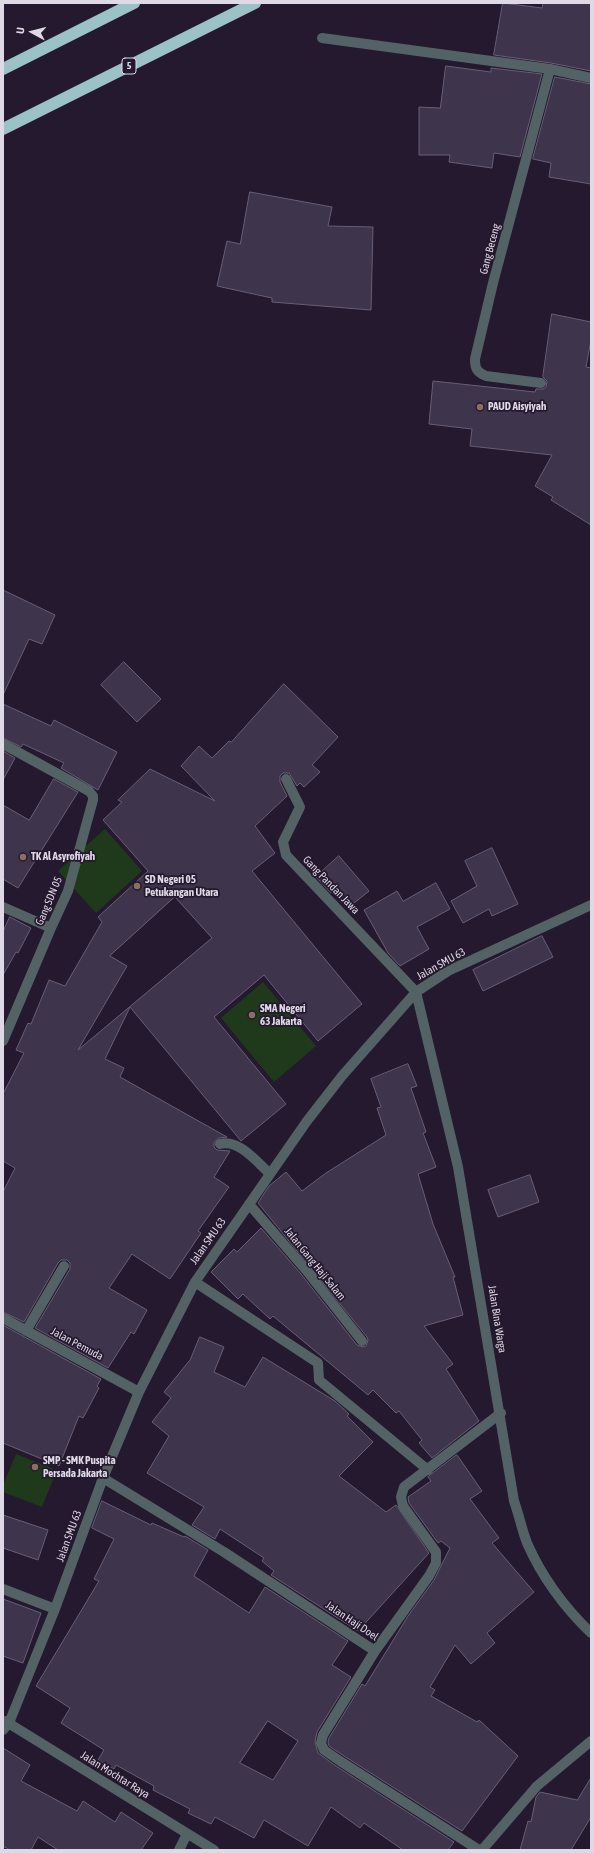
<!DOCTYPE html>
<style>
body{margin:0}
#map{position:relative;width:594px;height:1853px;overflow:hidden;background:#24192e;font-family:"Asap Condensed",sans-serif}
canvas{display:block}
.frame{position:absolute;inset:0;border:4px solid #dfd8e6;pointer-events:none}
.north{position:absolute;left:12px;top:12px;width:40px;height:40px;-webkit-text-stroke:3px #24192e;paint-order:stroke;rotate:277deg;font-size:11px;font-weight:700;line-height:16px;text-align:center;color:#dfd8e6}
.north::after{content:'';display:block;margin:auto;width:14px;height:18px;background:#dfd8e6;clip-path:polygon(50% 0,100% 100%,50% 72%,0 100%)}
</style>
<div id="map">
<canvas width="594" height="1853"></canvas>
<div class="frame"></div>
<div class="north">U</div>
</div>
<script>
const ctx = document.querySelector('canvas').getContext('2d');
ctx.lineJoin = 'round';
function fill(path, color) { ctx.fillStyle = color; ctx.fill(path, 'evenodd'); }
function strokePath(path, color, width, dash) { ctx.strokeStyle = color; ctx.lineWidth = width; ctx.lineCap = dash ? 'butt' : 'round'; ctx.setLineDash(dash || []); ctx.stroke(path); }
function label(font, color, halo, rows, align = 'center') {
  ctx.font = font + ' "Asap Condensed",sans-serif'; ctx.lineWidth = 3.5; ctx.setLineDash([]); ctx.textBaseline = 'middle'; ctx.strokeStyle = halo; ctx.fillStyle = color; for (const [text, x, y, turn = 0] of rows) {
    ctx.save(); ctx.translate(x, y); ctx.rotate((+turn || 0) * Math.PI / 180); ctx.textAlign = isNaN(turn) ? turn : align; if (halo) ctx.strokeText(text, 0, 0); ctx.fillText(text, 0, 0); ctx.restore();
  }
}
fill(new Path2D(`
 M105 829 142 871 96 913 58 871Z
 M263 982 316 1046 274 1082 221 1018Z
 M16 1454 57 1470 42 1507 3 1492V1485Z`), '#1f3a1b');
const building = new Path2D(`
 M503 3 542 8 543 3H591V71L551 63 494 55Z
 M446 66 491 72V68L542 74 520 157 494 153 492 168 449 162 450 155H419V107L440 108Z
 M555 77 591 84V184L549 177 551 163 533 159Z
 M250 192 332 207 328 226 373 227 371 310 272 302V298L217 286 227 241 240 244Z
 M552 314 591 322V340L586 367 591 368V525L551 500 553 497 535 486 552 455 470 446 472 429 429 424 433 381 535 392 536 389H543L546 387 547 381 543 377Z
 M3 590 55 615 42 644 29 639 3 695Z
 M124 662 161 699 137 722 101 685Z
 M284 684 338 737 312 765 320 772 304 787 300 783 297 786 289 773H283L280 776V782L287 796 255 826 275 853 252 871 362 1004 318 1041 264 975 214 1017 286 1104 241 1141 130 1007 105 1059 124 1068 120 1077 227 1137 219 1138 214 1142V1147L217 1150 230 1151 214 1177 229 1187 198 1231 201 1233 170 1279 132 1254 109 1288 147 1310 134 1334 131 1332 108 1368 35 1328 70 1269V1263L67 1260H61L58 1263 24 1322 3 1312V1192L15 1168 3 1161V1094L24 1053 16 1050 28 1023 31 1024 49 980 65 986 102 922 98 917 148 871 103 820 122 802 118 800 150 769 215 801 181 766 199 746 212 758 229 741 231 742ZM175 897 212 938 78 1050 127 966 110 956Z
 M3 704 51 726 54 720 117 752 98 790 61 768 64 763 23 744 21 747 3 738Z
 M3 751 15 758 3 780Z
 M54 779 78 792 18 888 3 879V805L29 820Z
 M492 848 518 904 492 916 489 909 463 923 451 901 477 886 465 861Z
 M339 856 369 891 348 908 334 890 331 893 316 877Z
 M436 883 450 909 417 927 429 949 400 966 388 953 364 910 397 891 403 901Z
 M10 917 31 928 18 953 16 952 3 975V932Z
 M542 936 553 957 483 991 473 970Z
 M408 1064 417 1086 411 1088 426 1132 423 1133 436 1167 418 1174 433 1224 455 1277H453L463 1315 424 1326 453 1364 446 1369 479 1421 432 1458 419 1443 422 1440 399 1411 396 1413 373 1390 368 1395 273 1316 270 1319 243 1294 238 1299 211 1272 234 1249 237 1252 261 1228 301 1274 357 1345 363 1347 366 1346 368 1340 367 1337 258 1203 269 1186 286 1172 302 1191 326 1173 386 1135 377 1108 381 1107 371 1079Z
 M530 1175 539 1202 498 1217 488 1190Z
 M3 1325 101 1379 97 1386 99 1388 83 1418 79 1416 59 1466 3 1443Z
 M200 1337 224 1347 214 1372 245 1387 263 1357 335 1401 349 1414 347 1416 373 1442 339 1476 386 1512 396 1505 429 1553 358 1631 271 1575 274 1571 262 1561 264 1558 220 1529 215 1539 192 1525 204 1507 147 1473 169 1436 152 1422 171 1398 164 1392 190 1360Z
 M457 1455 482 1491 470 1499 499 1538 492 1543 534 1592 487 1633 495 1643 471 1664 455 1645 430 1687 435 1690 431 1696 477 1722 479 1720 518 1756 462 1831 344 1756 329 1746 328 1742 329 1738 362 1684 365 1686 408 1616 434 1580 450 1548 441 1541 438 1543 409 1503 408 1497 431 1481 428 1477Z
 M102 1501 151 1525 152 1523 184 1537 185 1536 208 1550 194 1576 249 1613 265 1587 348 1641 332 1665 351 1677 317 1732 315 1742 318 1753 336 1766 454 1842 448 1850H403L364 1823 360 1828 331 1807 308 1846 264 1820 254 1838 215 1817 211 1824 188 1813 190 1809 153 1790 154 1786 116 1765 114 1769 98 1760 104 1750 61 1723 70 1708 36 1686 99 1581 94 1579 114 1539 92 1528ZM268 1721 298 1741 273 1780 240 1763Z
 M3 1515 48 1530 38 1560 3 1548Z
 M3 1599 41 1613 23 1663 3 1656Z
 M3 1748 30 1765 21 1781 77 1811 83 1801 115 1822 121 1812 153 1833 141 1850H58L38 1837 31 1850H10L3 1846Z
 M591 1778V1817L571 1850H520L528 1821 531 1822 536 1797 540 1792 577 1800Z`);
fill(building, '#3e344b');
strokePath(building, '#685e77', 1);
strokePath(new Path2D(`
 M322 38 550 69
 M541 383 486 376C477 372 475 369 475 359L493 283 550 69 591 78
 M3 744 89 791 93 796V800L68 891 51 928 3 1041
 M286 779 300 807 283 842 286 855 416 992 458 1167 514 1501C519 1515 522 1530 527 1543 542 1577 564 1607 591 1633
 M3 907 51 928
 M220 1144C239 1139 257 1162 270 1174
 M249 1204 306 1270 362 1341
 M195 1282 318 1363 319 1380 428 1470
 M3 1318 139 1392
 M26 1331 64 1266
 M103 1478 224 1552 375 1651
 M3 1589 55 1609
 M5 1721 214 1850
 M3 1730 9 1723 55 1609 103 1478 139 1392 195 1282 307 1121 342 1076 416 992 448 971 591 905
 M179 1850 187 1834
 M479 1850 340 1761 324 1750 321 1743 323 1735 375 1651 429 1576 436 1563V1552L403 1506 401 1497 404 1487 501 1413
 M482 1850 537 1786 591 1741`), '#536264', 10);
strokePath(new Path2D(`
 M3 69 134 3
 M3 129 255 3`), '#9bc2c7', 12);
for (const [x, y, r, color] of [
 [480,407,4,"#8d6e63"],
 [23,857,4,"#8d6e63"],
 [137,886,4,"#8d6e63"],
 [252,1015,4,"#8d6e63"],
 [35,1467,4,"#8d6e63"]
]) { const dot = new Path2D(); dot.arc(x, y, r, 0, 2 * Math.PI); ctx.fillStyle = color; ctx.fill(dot); strokePath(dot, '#24192e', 1.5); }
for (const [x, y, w] of [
 [129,66,14]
]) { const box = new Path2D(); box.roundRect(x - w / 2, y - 8, w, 16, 3); ctx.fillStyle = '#24192e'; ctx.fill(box); strokePath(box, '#dfd8e6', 1); }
label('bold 10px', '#dfd8e6', null, [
 ["5",129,66]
]);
label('11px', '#dfd8e6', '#24192e', [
 ["Gang Beceng",490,249,-75],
 ["Gang Pandan Jawa",331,885,46],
 ["Gang SDN 05",49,901,-67],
 ["Jalan SMU 63",441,964,-29],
 ["Jalan SMU 63",208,1241,-55],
 ["Jalan Gang Haji Salam",315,1264,51],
 ["Jalan Bina Warga",497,1319,81],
 ["Jalan Pemuda",77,1344,28],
 ["Jalan SMU 63",69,1536,-70],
 ["Jalan Haji Doel",352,1621,34],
 ["Jalan Mochtar Raya",115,1775,32]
]);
label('bold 11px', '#dfd8e6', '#24192e', [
 ["PAUD Aisyiyah",488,407],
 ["TK Al Asyrofiyah",31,857],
 ["SD Negeri 05",145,880],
 ["Petukangan Utara",145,893],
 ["SMA Negeri",260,1009],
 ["63 Jakarta",260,1022],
 ["SMP - SMK Puspita",43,1461],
 ["Persada Jakarta",43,1474]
], 'left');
</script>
